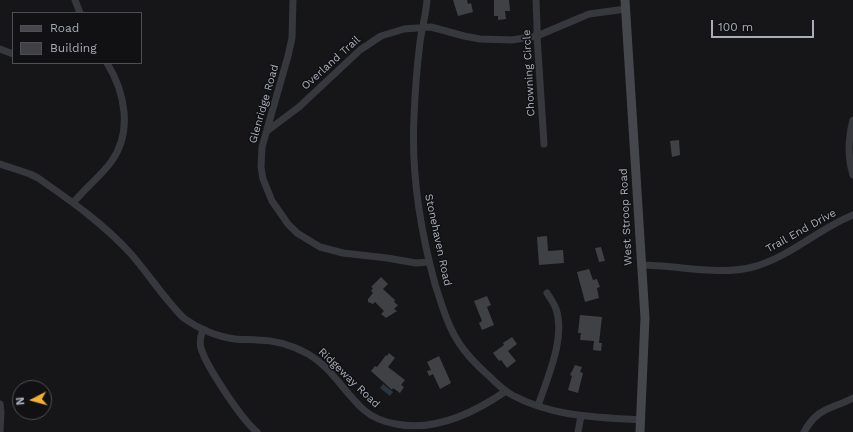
<!DOCTYPE html>
<style>
body{margin:0}
#map{position:relative;width:853px;height:432px;overflow:hidden;background:#161618;font-family:"Work Sans",sans-serif}
canvas{display:block}
.legend{position:absolute;left:12px;top:12px;width:130px;height:52px;box-sizing:border-box;background:#111113;border:1px solid #4d4f55;margin:0;padding:5px 7px;list-style:none;font-size:12px;color:#a8adb8}
.legend li{display:flex;align-items:center;gap:8px;height:20px}
.legend b{width:20px;border:1px solid #4d4f55}
.north{position:absolute;left:12px;top:380px;width:40px;height:40px;box-sizing:border-box;background:#111113;border:1px solid #4d4f55;border-radius:50%;rotate:264deg;font-size:11px;font-weight:700;line-height:16px;text-align:center;color:#a8adb8}
.north::after{content:'';display:block;margin:auto;width:14px;height:18px;background:#f2b134;clip-path:polygon(50% 0,100% 100%,50% 72%,0 100%)}
.scale{position:absolute;left:711px;top:20px;width:103px;height:18px;box-sizing:border-box;border:2px solid #a8adb8;border-top:0;padding-left:5px;font-size:12px;line-height:14px;white-space:nowrap;color:#a8adb8;-webkit-text-stroke:3px #111113;paint-order:stroke}
</style>
<div id="map">
<canvas width="853" height="432"></canvas>
<ul class="legend">
<li><b style="height:5px;background:#45474d"></b>Road</li>
<li><b style="height:11px;background:#404145"></b>Building</li>
</ul>
<div class="north">N</div>
<div class="scale">100 m</div>
</div>
<script>
const ctx = document.querySelector('canvas').getContext('2d');
ctx.lineJoin = 'round';
function fill(path, color) { ctx.fillStyle = color; ctx.fill(path, 'evenodd'); }
function strokePath(path, color, width, dash) { ctx.strokeStyle = color; ctx.lineWidth = width; ctx.lineCap = dash ? 'butt' : 'round'; ctx.setLineDash(dash || []); ctx.stroke(path); }
function label(font, color, halo, rows, align = 'center') {
  ctx.font = font + ' "Work Sans",sans-serif'; ctx.lineWidth = 3; ctx.setLineDash([]); ctx.textBaseline = 'middle'; ctx.strokeStyle = halo; ctx.fillStyle = color; for (const [text, x, y, turn = 0] of rows) {
    ctx.save(); ctx.translate(x, y); ctx.rotate((+turn || 0) * Math.PI / 180); ctx.textAlign = isNaN(turn) ? turn : align; if (halo) ctx.strokeText(text, 0, 0); ctx.fillText(text, 0, 0); ctx.restore();
  }
}
fill(new Path2D(`
 M383 384 393 392 390 396 380 388Z`), '#2c353c');
fill(new Path2D(`
 M453 0H467L468 4 471 3 473 12 458 16Z
 M494 0H509L510 11H505L506 19 498 20V16H494Z
 M679 140 680 155 672 157 670 141Z
 M547 236 548 251 563 250 564 263 539 265 537 237Z
 M601 247 605 261 599 262 595 248Z
 M589 269 593 280 597 279 600 287 597 288 599 298 585 302 577 272Z
 M381 277 388 284 383 289 395 300 394 302 398 305 394 309 397 311 386 318 381 314 384 311 375 302 373 304 368 302V299L373 293 371 291 373 288 371 287Z
 M487 296 491 305 487 307 494 325 482 330 479 323 482 321 474 301Z
 M580 315 602 317 599 343H602L601 351 593 350 594 341 580 340 581 333H578Z
 M512 337 517 344 508 351 516 361 507 368 501 360 499 361 493 353 504 345 503 343Z
 M389 353 395 358 388 367 405 380 401 385 404 387 400 393 393 388 392 390 371 371 375 366 377 367 386 355 387 356Z
 M439 356 451 383 440 389 433 374 429 376 427 371 431 370 427 362Z
 M575 365 582 367 580 372 583 373 578 393 568 390 572 376 570 375Z`), '#404145');
strokePath(new Path2D(`
 M75 0 80 13
 M293 0 292 38 288 56 262 147 261 167 263 179 272 201 288 224 297 233 320 247 343 253 387 258 416 263 429 262
 M427 0C426 14 422 28 420 42 417 66 415 92 414 117 411 174 420 229 435 284 442 306 449 331 464 350 471 359 480 368 489 376 496 383 503 390 512 395 553 417 596 417 641 420
 M536 0 537 25V36L544 144
 M0 49 13 54
 M853 120C848 139 847 156 853 175
 M267 131 299 107 360 50 381 36 404 29 431 27 464 36 480 39 512 40 537 36 589 14 626 9
 M0 164 30 174 38 178C71 201 104 224 131 254 145 270 157 288 171 304 175 309 180 315 185 319 199 329 218 337 235 339 242 340 250 339 257 340 276 340 292 345 308 354 332 368 344 392 364 410 373 418 384 422 396 424 435 432 474 413 506 391
 M74 202C85 188 100 177 111 162 133 132 125 92 107 63
 M641 265C676 265 720 276 753 267 790 257 818 229 853 215
 M203 329C201 335 199 342 201 348 206 366 242 420 257 432
 M0 404 1 412 0 431
 M538 406C547 378 566 338 556 309 554 303 550 298 547 293
 M578 432 581 416
 M804 432C818 407 830 410 853 398`), '#37383d', 7);
strokePath(new Path2D(`
 M625 0 645 318 640 432`), '#45474d', 9);
label('11px', '#a8adb8', '#111113', [
 ["Overland Trail",331,63,-42],
 ["Chowning Circle",529,73,-93],
 ["Glenridge Road",264,104,-74],
 ["West Stroop Road",626,217,-93],
 ["Trail End Drive",801,231,-29],
 ["Stonehaven Road",438,240,78],
 ["Ridgeway Road",349,378,44]
]);
</script>
